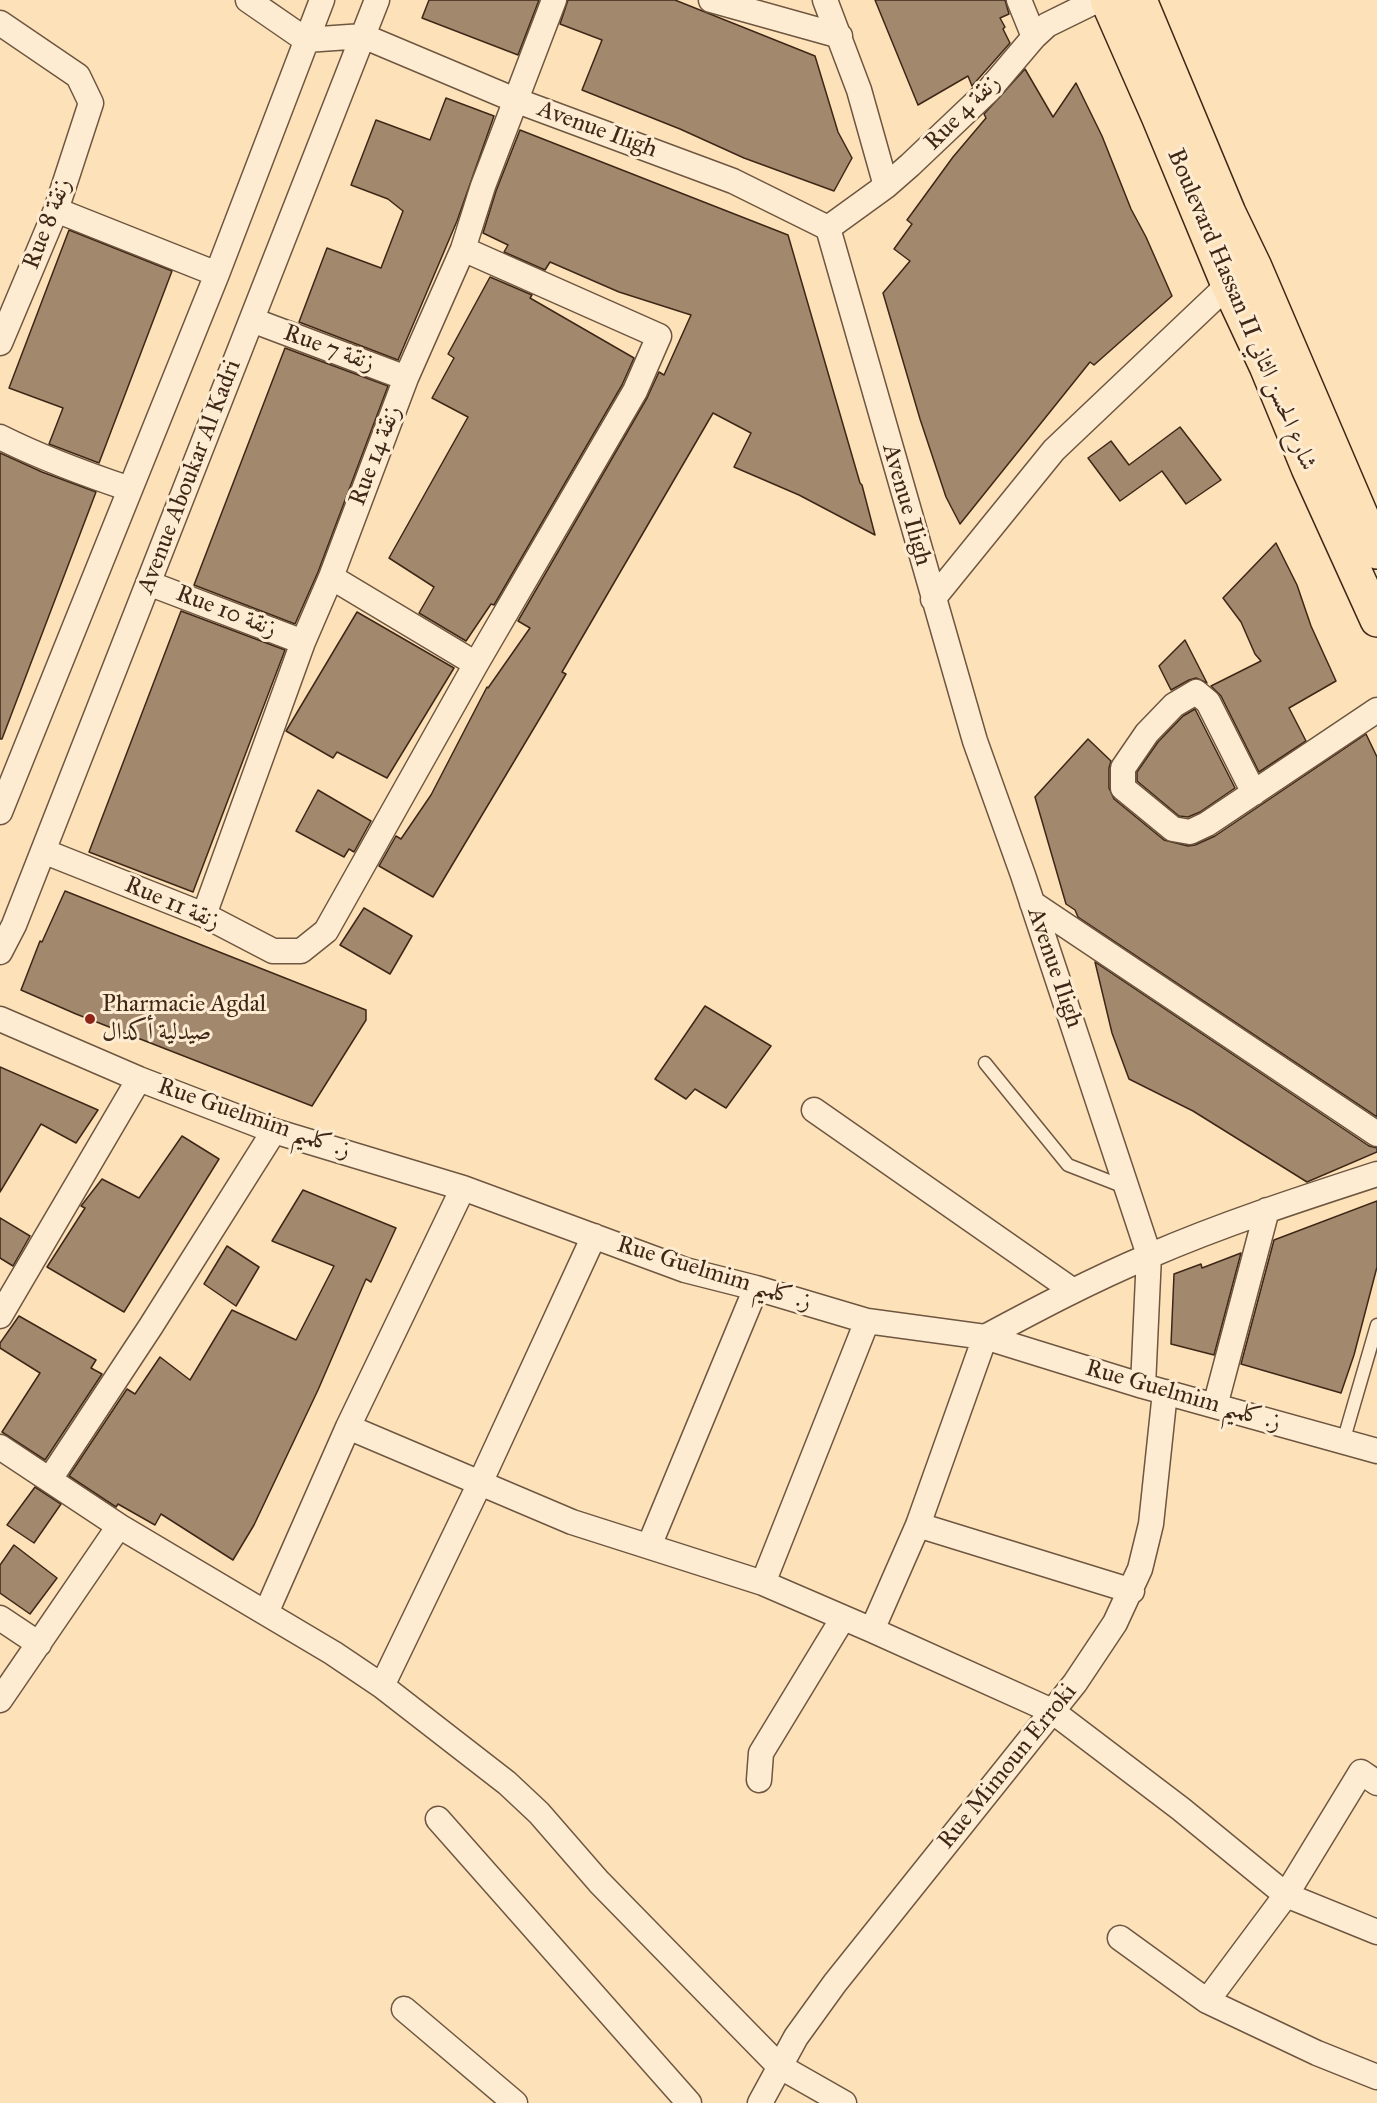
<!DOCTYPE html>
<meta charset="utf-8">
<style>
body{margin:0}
canvas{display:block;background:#fde2b9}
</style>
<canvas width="1377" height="2103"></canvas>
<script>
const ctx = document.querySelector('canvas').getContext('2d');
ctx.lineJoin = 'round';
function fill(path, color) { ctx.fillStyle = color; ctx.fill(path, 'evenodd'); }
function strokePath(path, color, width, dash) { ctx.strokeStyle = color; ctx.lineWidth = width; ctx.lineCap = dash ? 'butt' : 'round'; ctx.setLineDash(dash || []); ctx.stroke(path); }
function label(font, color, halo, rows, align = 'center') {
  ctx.font = font + ' "IM FELL Great Primer",Amiri,serif'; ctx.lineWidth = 6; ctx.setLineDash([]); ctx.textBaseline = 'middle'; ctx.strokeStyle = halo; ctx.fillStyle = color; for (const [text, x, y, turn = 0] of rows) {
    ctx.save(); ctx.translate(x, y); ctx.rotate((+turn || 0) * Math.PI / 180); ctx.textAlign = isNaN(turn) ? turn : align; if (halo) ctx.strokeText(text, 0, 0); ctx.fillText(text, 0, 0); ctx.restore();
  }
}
const building = new Path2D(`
 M429 0H539L518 55 422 18Z
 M568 0H675L815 56 838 132 852 158 834 191 744 158 680 129 582 90 602 40 560 24Z
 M875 0H1005L1009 14 1000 18 1005 27 1003 29 1010 43 972 86 968 76 918 105Z
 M1025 69 1053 117 1076 83 1102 136 1131 209 1146 237 1172 296 1094 365 1090 362 960 524 946 497 920 419 883 293 910 261 894 249 912 224 907 220 953 157 986 118 984 114Z
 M446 98 494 116 457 221 398 360 299 322 327 248 381 268 403 211 388 199 351 185 376 120 430 140Z
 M520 130 788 235 860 483 862 485 875 535 799 495 734 467 751 433 713 413 562 672 566 674 543 713 433 897 379 866 396 836 401 839 431 795 487 687 488 688 530 628 518 621 647 398 659 372 664 375 691 315 619 292 550 262 545 270 504 252 508 245 483 233 496 191Z
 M69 230 172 271 99 463 49 444 63 408 9 388Z
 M490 277 532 295 530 298 634 358 622 385 494 605 491 604 466 641 419 613 434 587 389 558 468 417 432 398 454 358 448 354Z
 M285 348 388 386 318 572 295 624 194 585Z
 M1180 427 1221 480 1186 504 1162 471 1120 501 1088 458 1111 441 1129 465Z
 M0 453 42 472 96 492 2 739H0Z
 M1276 543 1297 585 1311 626 1336 681 1289 708 1306 741 1259 772 1221 696 1211 686 1261 661 1255 654 1241 622 1223 598Z
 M181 611 285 650 193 892 89 852Z
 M357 612 454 668 387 778 337 752 333 758 286 731Z
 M1185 640 1207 683 1196 678 1189 680 1171 690 1159 666Z
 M1195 709 1235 788 1200 812 1188 817 1179 816 1137 781V772L1158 742 1183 716Z
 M1366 734 1377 757V1117L1078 917 1075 910 1066 904 1035 797 1088 739 1111 761 1109 768V788L1114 799 1164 840 1188 846 1195 845 1215 836Z
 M318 790 371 821 354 852 349 849 344 857 296 831Z
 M65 891 366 1010V1020L312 1106 76 1014 21 990 40 941 42 942Z
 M364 908 412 936 390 974 340 945Z
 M1095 962 1369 1146 1377 1148V1152L1307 1182 1193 1111 1129 1079 1112 1033Z
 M705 1006 771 1046 726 1108 695 1089 686 1099 655 1079Z
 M0 1067 98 1110 76 1143 41 1124 0 1192Z
 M182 1136 219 1159 124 1312 47 1267 85 1208 81 1206 102 1179 139 1198Z
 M303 1190 396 1228 371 1282 366 1279 318 1390 254 1525 233 1560 161 1514 155 1525 118 1504 116 1507 69 1476 127 1389 135 1394 160 1357 190 1380 232 1310 296 1340 334 1266 272 1241Z
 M1377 1201V1267L1354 1355 1341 1393 1241 1364 1274 1240Z
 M0 1218 30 1236 13 1266 0 1258Z
 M227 1246 259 1267 236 1306 204 1284Z
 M1241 1253 1214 1355 1171 1344 1174 1274 1201 1264 1202 1268Z
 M19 1316 96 1360 91 1368 102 1374 45 1460 2 1432 40 1373 0 1348V1343Z
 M35 1487 61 1504 34 1543 7 1525Z
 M14 1545 57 1578 30 1614 0 1593V1565Z`);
fill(building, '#a2886c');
strokePath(building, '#3f2718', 1.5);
const service = new Path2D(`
 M985 1063 1068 1165 1127 1188
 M1343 1442 1377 1325`);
const minor = new Path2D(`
 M248 0 306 40 363 36 515 100 733 181 828 228 975 741 1023 875 1149 1255 1143 1386
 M711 0 840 36
 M825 0 859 90 886 186
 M1019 0 1034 37
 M0 23 78 76 91 103 56 210 0 343
 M56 210 217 274
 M828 228 886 186 910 165 989 90 1034 37 1047 25 1098 0
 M252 320 406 378
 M0 437C42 458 85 474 130 489
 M331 577 476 664
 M148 583 303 642
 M933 599 1054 450 1228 285 1241 276
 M1254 793 1208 702 1196 692 1174 705 1147 733 1123 768V788L1173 829 1190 832 1207 824 1377 710
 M0 812 217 274 322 0
 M43 851 204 915 273 951H301L326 931 476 664 635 391 659 336 463 249
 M1032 903 1377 1134
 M204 915 303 642 331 577 406 378 463 249 483 186 554 0
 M0 952 14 925 377 0
 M0 1019 139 1079 274 1131 463 1188 685 1270 756 1288 867 1321 985 1337 1143 1386 1377 1451
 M814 1110 1072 1290
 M0 1316 139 1079
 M1215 1406 1267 1210
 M348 1427 572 1522 763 1583 872 1630 1052 1711 1181 1809 1286 1895 1377 1932
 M0 1447 119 1526 333 1653 382 1686 507 1783 539 1813 599 1882 779 2066 844 2103
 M50 1479 151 1326 274 1131
 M918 1525 1132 1591
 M649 1546 756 1288
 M763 1583 867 1321
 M266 1613 348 1427 463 1188
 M0 1618 39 1644
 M872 1630 918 1525 985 1337C1039 1308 1092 1280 1149 1256 1223 1224 1300 1199 1377 1174
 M382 1686 480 1483 594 1236
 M0 1700 119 1526
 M759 1780 761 1753 843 1618
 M438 1819 689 2103
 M1120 1938 1207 2001 1286 1895 1361 1772 1377 1783
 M1207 2001 1317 2053 1377 2077
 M404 2009 515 2103
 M760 2103 796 2037 835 1983 1075 1683 1115 1623 1140 1569 1151 1524 1165 1392`);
const primary = new Path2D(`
 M1107 0 1158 116 1228 285 1266 366 1308 468 1377 620
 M1140 0 1229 213 1255 267 1377 552`);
strokePath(service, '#6e5640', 15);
strokePath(minor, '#6e5640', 27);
strokePath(primary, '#3f2718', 36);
strokePath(service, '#feecd2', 12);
strokePath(minor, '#feecd2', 24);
strokePath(primary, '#fde2b9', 33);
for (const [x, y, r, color] of [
 [90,1019,6,"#8f2418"]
]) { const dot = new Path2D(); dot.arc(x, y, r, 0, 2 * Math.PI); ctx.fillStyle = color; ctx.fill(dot); strokePath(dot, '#feecd2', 2); }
label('24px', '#3f2718', '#feecd2', [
 ["Rue 4 زنقة",963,113,-45],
 ["Avenue Iligh",597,130,20],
 ["Rue 8 زنقة",48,224,-69],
 ["Boulevard Hassan II شارع الحسن الثاني",1241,310,67],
 ["Rue 7 زنقة",329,349,20],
 ["Rue 14 زنقة",376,456,-69],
 ["Avenue Aboukar Al Kadri",190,477,-69],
 ["Avenue Iligh",906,505,74],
 ["Rue 10 زنقة",226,612,21],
 ["Rue 11 زنقة",172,904,23],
 ["Avenue Iligh",1054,968,71],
 ["Rue Guelmim ز. كلميم",254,1119,19],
 ["Rue Guelmim ز. كلميم",714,1274,17],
 ["Rue Guelmim ز. كلميم",1183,1396,16],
 ["Rue Mimoun Erroki",1008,1767,-51]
]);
label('24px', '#3f2718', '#feecd2', [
 ["Pharmacie Agdal",102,1005],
 ["صيدلية أكدال",102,1033]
], 'left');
</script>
